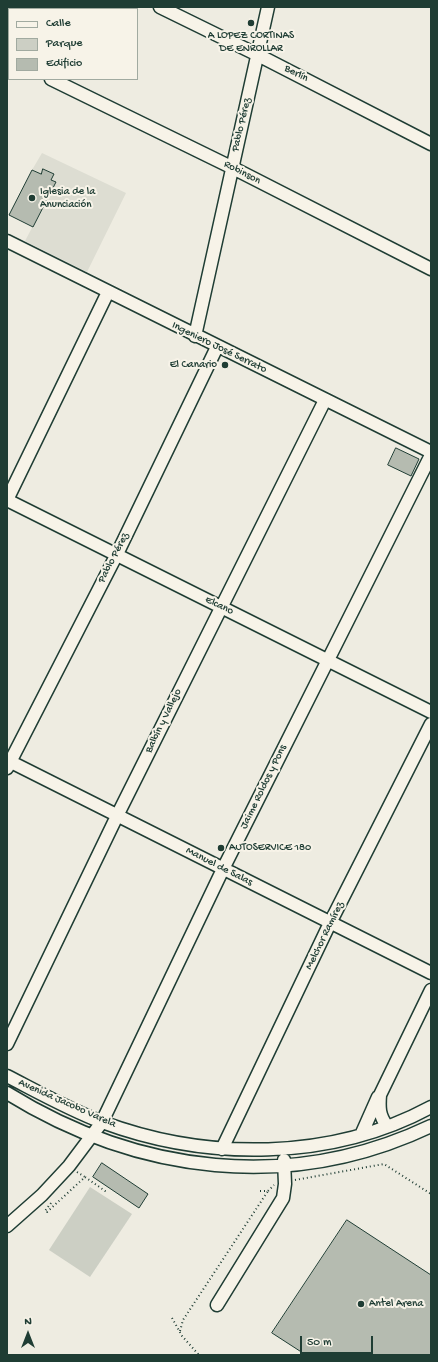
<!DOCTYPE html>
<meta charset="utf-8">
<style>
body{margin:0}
#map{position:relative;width:438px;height:1362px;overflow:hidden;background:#eeece1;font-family:"Gochi Hand",sans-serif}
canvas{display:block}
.frame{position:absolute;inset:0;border:8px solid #1f3d34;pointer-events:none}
.legend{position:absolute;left:8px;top:8px;width:130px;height:72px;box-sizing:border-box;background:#f7f3e8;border:1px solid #a1aaa0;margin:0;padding:5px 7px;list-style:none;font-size:12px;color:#1f3d34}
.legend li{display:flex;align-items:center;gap:8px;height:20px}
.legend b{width:20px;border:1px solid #a1aaa0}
.north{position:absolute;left:8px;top:1314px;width:40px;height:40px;-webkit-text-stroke:3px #f7f3e8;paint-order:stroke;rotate:0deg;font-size:11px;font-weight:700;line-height:16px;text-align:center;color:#1f3d34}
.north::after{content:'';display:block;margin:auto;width:14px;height:18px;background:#1f3d34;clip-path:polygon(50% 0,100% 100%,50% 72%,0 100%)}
.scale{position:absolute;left:300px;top:1336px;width:73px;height:18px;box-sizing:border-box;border:2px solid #1f3d34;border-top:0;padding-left:5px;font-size:12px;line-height:14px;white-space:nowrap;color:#1f3d34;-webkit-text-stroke:3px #f7f3e8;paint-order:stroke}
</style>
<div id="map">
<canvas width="438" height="1362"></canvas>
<div class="frame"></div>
<ul class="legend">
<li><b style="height:5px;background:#f7f3e8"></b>Calle</li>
<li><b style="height:11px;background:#cccfc4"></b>Parque</li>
<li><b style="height:11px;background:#b5bbb0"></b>Edificio</li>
</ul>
<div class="north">N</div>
<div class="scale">50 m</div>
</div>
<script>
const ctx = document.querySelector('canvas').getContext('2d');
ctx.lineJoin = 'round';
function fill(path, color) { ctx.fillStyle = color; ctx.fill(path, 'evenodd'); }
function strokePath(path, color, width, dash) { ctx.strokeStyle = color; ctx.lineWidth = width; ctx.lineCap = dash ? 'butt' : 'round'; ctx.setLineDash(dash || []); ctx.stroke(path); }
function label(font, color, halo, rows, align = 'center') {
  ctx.font = font + ' "Gochi Hand",sans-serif'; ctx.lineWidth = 4; ctx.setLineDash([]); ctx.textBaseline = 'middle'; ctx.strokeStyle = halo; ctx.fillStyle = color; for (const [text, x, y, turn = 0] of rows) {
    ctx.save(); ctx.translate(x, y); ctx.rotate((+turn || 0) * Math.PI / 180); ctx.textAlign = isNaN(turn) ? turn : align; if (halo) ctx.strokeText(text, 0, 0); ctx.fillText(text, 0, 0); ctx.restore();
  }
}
fill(new Path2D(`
 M42 153 126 193 87 272 25 241 56 182 51 180 54 174 44 169 41 174 32 170Z`), '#ddddd2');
fill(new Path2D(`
 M90 1187 132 1214 90 1277 49 1250Z`), '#cccfc4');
const building = new Path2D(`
 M43 169 54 174 51 180 56 182 33 227 9 215 32 170 41 174Z
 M396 448 419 459 411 476 388 465Z
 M102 1163 148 1194 139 1208 93 1177Z
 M347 1220 431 1275V1355H306L272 1333Z`);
fill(building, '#b5bbb0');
strokePath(building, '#1f3d34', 1);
const minor = new Path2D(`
 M160 7 258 55 431 144
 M20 9 21 7
 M7 47 9 41
 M7 58 9 59
 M51 79 233 168 431 269
 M7 241 431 452
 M195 336 268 7
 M7 500 431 712
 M7 500 108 292
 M7 760 431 973
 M7 768 117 554 217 347
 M7 1044 117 816 325 400
 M7 1076C38 1092 70 1110 102 1122 207 1161 331 1161 431 1107
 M7 1093C138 1174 290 1193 431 1126
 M387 1126C379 1115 379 1108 380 1095L431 990
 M362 1133 378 1097
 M222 1149 330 923 431 724
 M7 1226 42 1195 69 1166 102 1122 223 869 431 455
 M217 1305 283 1198 285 1184 284 1160`);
strokePath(minor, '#1f3d34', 15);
strokePath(new Path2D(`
 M77 1172 85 1177
 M295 1180 384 1164 431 1194
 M260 1191H268L274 1185
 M51 1203 45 1211 47 1212 85 1177 108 1193
 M172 1318 182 1336 199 1355
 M180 1331 183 1320 268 1191`), '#1f3d34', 2, [1, 3]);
strokePath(minor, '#f7f3e8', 12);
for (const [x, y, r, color] of [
 [251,23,4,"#1f3d34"],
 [32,198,4,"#1f3d34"],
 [225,365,4,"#1f3d34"],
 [221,848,4,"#1f3d34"],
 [361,1304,4,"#1f3d34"]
]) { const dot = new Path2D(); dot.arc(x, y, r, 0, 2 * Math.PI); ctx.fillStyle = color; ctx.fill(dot); strokePath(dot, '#f7f3e8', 1.5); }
label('11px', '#1f3d34', '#f7f3e8', [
 ["A LOPEZ CORTINAS",251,36,"center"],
 ["DE ENROLLAR",251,49,"center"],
 ["Iglesia de la",40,192],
 ["Anunciación",40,205],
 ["El Canario",217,365,"right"],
 ["AUTOSERVICE 180",229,848],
 ["Antel Arena",369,1304]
], 'left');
label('11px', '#1f3d34', '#f7f3e8', [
 ["Berlín",296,74,27],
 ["Pablo Pérez",242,125,-77],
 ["Robinson",242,173,27],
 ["Ingeniero José Serrato",219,348,26],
 ["Pablo Pérez",114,558,-63],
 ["Elcano",219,606,26],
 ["Balbín y Vallejo",164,721,-64],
 ["Jaime Roldos y Pons",264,787,-64],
 ["Manuel de Salas",219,867,27],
 ["Melchor Ramírez",325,936,-64],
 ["Avenida Jacobo Varela",67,1104,24]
]);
</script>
